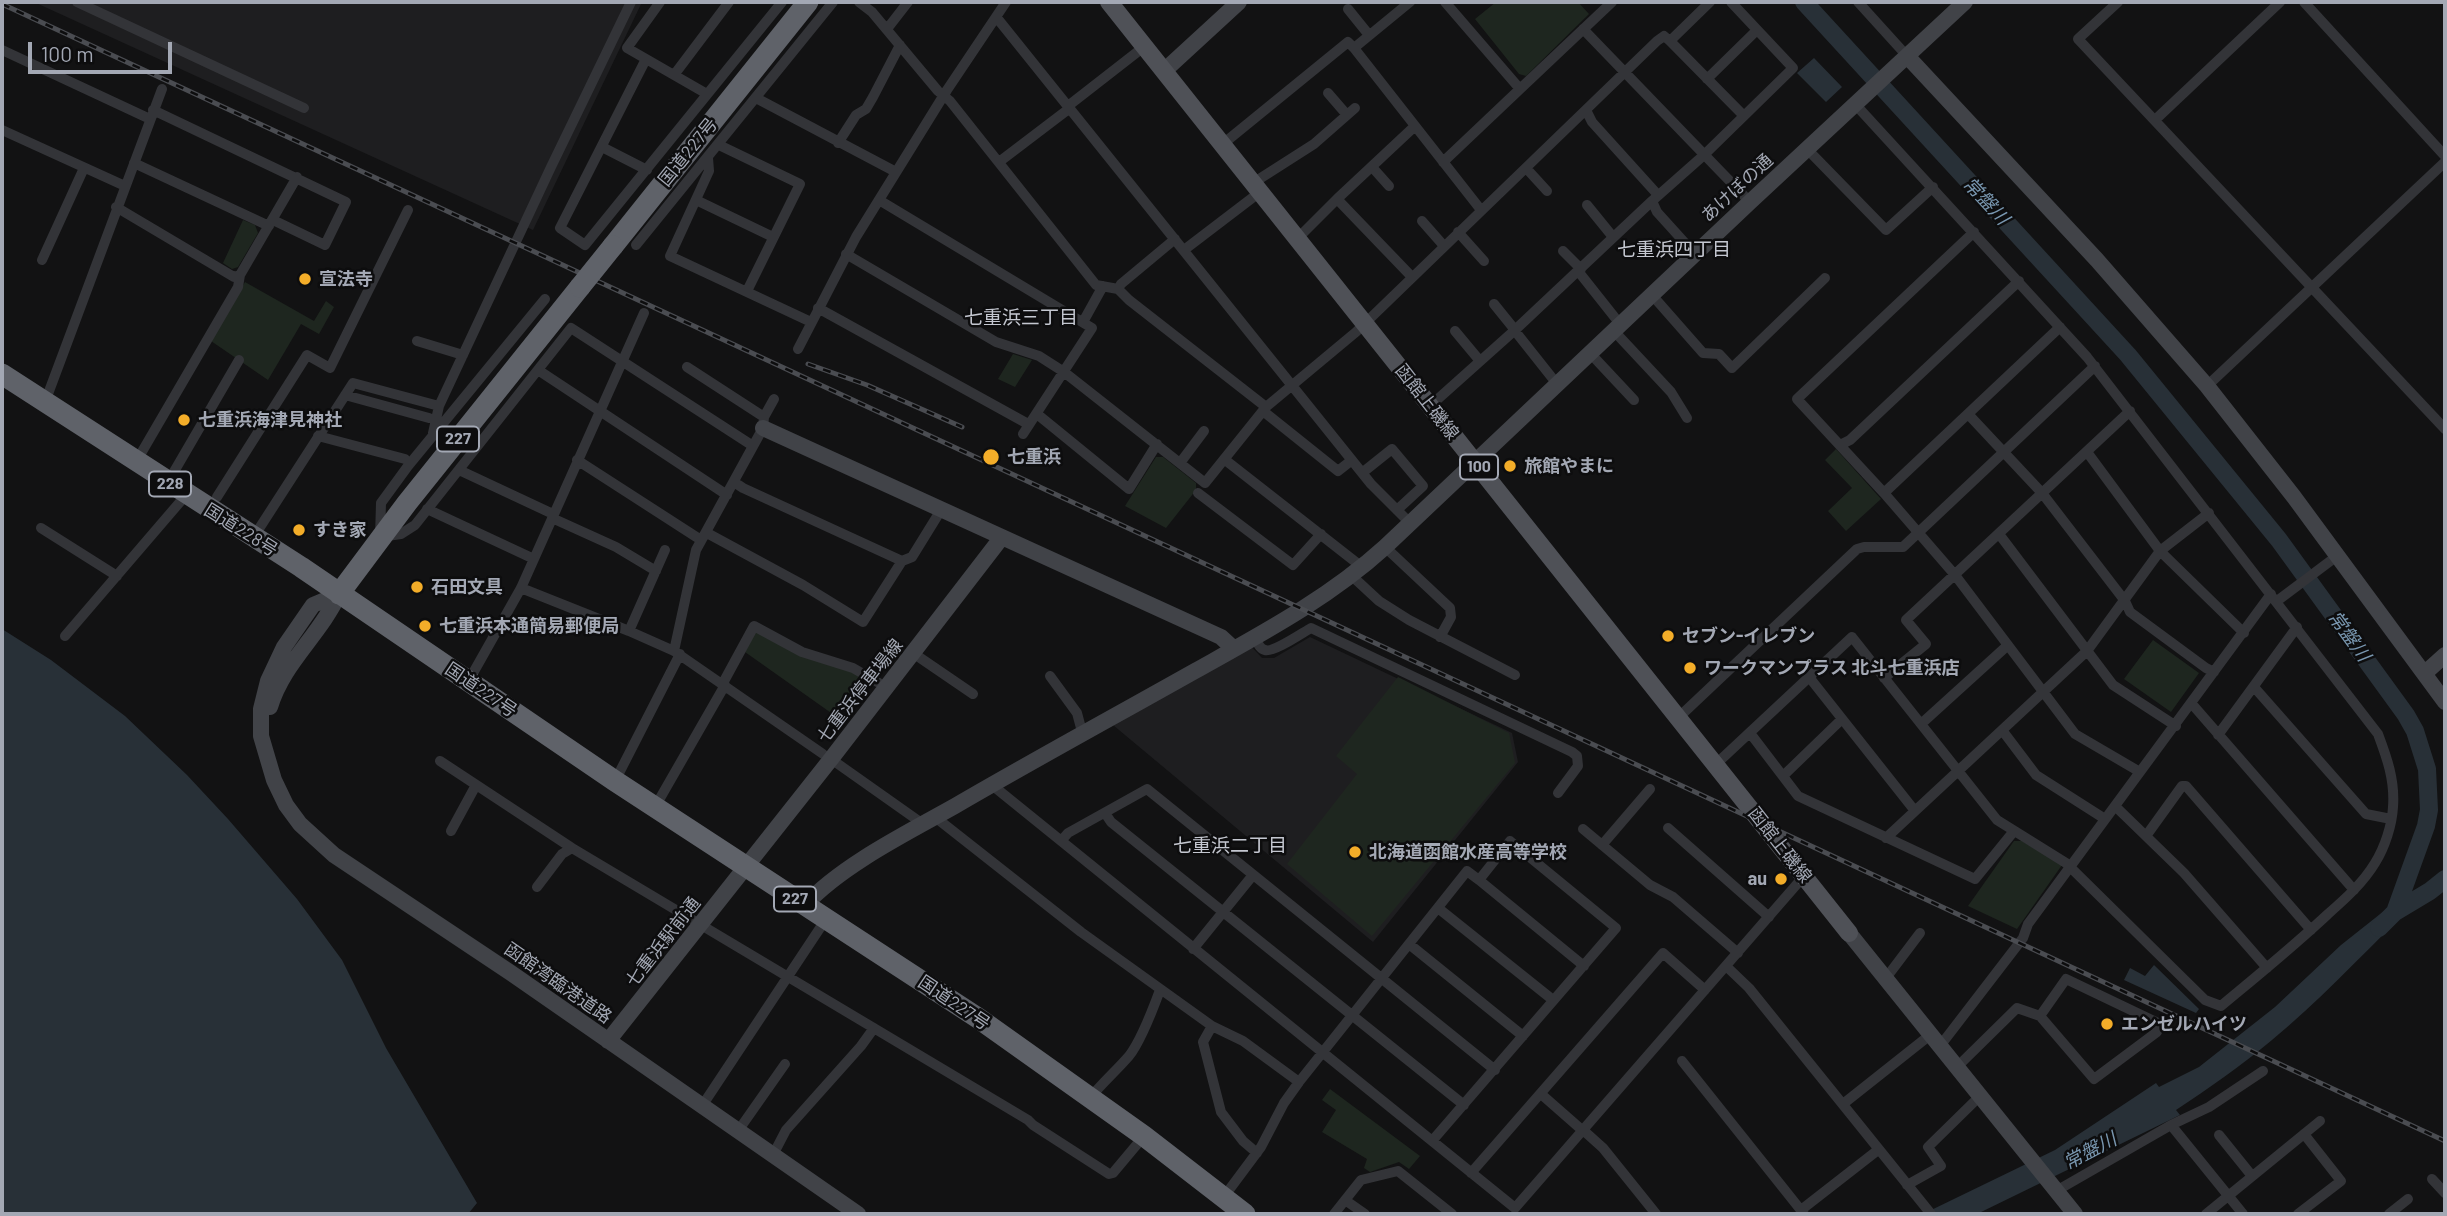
<!DOCTYPE html>
<meta charset="utf-8">
<style>
body{margin:0}
#map{position:relative;width:2447px;height:1216px;overflow:hidden;background:#121213;font-family:Barlow,sans-serif}
canvas{display:block}
.frame{position:absolute;inset:0;border:4px solid #a3a8b4;pointer-events:none}
.scale{position:absolute;left:28px;top:42px;width:144px;height:32px;box-sizing:border-box;border:4px solid #a3a8b4;border-top:0;padding-left:9px;font-size:21px;line-height:24px;white-space:nowrap;color:#a3a8b4;-webkit-text-stroke:5px #0d0d0e;paint-order:stroke}
</style>
<div id="map">
<canvas width="2447" height="1216"></canvas>
<div class="frame"></div>
<div class="scale">100 m</div>
</div>
<script>
const ctx = document.querySelector('canvas').getContext('2d');
ctx.lineJoin = 'round';
function fill(path, color) { ctx.fillStyle = color; ctx.fill(path, 'evenodd'); }
function strokePath(path, color, width, dash) { ctx.strokeStyle = color; ctx.lineWidth = width; ctx.lineCap = dash ? 'butt' : 'round'; ctx.setLineDash(dash || []); ctx.stroke(path); }
function label(font, color, halo, rows, align = 'center') {
  ctx.font = font + ' Barlow,"Noto Sans JP",sans-serif'; ctx.lineWidth = 5; ctx.setLineDash([]); ctx.textBaseline = 'middle'; ctx.strokeStyle = halo; ctx.fillStyle = color; for (const [text, x, y, turn = 0] of rows) {
    ctx.save(); ctx.translate(x, y); ctx.rotate((+turn || 0) * Math.PI / 180); ctx.textAlign = isNaN(turn) ? turn : align; if (halo) ctx.strokeText(text, 0, 0); ctx.fillText(text, 0, 0); ctx.restore();
  }
}
fill(new Path2D(`
 M34 2H642L533 230Z
 M1310 637 1512 733 1518 762 1373 942 1113 725 1250 645 1262 658H1274Z`), '#1e1e20');
fill(new Path2D(`
 M1496 2H1578L1589 14 1526 76 1519 74 1475 19Z
 M243 220 255 225 258 233 238 267 232 269 223 263Z
 M245 282 314 321 326 301 334 307 319 334 301 324 268 380 211 341Z
 M1013 354 1032 360 1015 387 998 379Z
 M1836 449 1881 499 1846 531 1828 511 1852 488 1825 460Z
 M1156 457H1163L1196 483V490L1166 528 1125 506Z
 M756 631 862 676 834 715 745 652Z
 M2153 640 2199 673 2171 712 2124 679Z
 M1398 677 1509 733 1515 763 1372 936 1287 864 1357 774 1336 756Z
 M2014 841H2022L2062 865 2017 929 1968 906Z
 M1330 1089 1420 1156 1409 1169 1399 1162 1370 1172 1364 1168 1367 1159 1322 1132 1336 1110 1322 1100Z`), '#1e261f');
fill(new Path2D(`
 M1814 58 1842 87 1826 102 1797 73Z
 M2 629 51 660 125 716 187 775 228 819 297 899 342 960 386 1048 477 1203 468 1214H2Z
 M2389 907 2400 918C2358 959 2317 1003 2272 1040 2241 1066 2209 1088 2176 1110L2180 1115 1977 1214H1923L2055 1150 2156 1083 2159 1087 2199 1067 2275 1007 2341 945Z
 M2154 965 2199 1009 2196 1013 2124 980 2130 968 2145 976Z`), '#283037');
strokePath(new Path2D(`
 M1804 2 2128 355 2279 540 2406 715 2415 731 2427 769 2429 810 2426 826 2395 912 2379 928
 M2395 912 2430 891 2445 879`), '#283037', 18);
strokePath(new Path2D(`
 M77 2 304 108
 M660 2 627 48 707 94
 M859 2 872 12 938 91 950 101 1096 285 1118 289 1129 300 1266 407
 M1410 2 1354 48 1481 210
 M1445 2 1520 89 1612 2
 M1858 2 1907 56
 M2118 2 2078 39 2445 429
 M2304 2 2445 156
 M1348 9 1369 35
 M997 18 1371 484 1410 523
 M887 29 908 2
 M1583 29 1750 202
 M1670 41 1744 116
 M2 50 150 119
 M646 59 560 228 585 245 782 2
 M674 75 729 2
 M1707 79 1757 30
 M1328 93 1347 115
 M756 98 896 172
 M1068 106 1145 46
 M153 110 346 202 325 245 273 220
 M1586 110 1592 122 1658 195
 M2155 120 2280 2
 M2 130 125 186
 M1229 139 1348 42 1354 48
 M838 143 856 115 866 109 873 97 900 45
 M719 145 800 184 747 291
 M602 147 647 170
 M1807 149 1886 230 1933 187
 M708 158 709 171 670 256 811 322
 M999 162 1070 108
 M1443 162 1520 89
 M134 163 269 226
 M1372 167 1389 186
 M1526 168 1547 191
 M1253 183 1314 144 1355 108
 M696 200 773 237
 M879 200 1092 328 1023 434
 M1652 201 1657 212 1695 254
 M1587 205 1613 237
 M116 207 234 277 240 275 297 177
 M1422 221 1444 246
 M1458 232 1484 261
 M1974 232 1797 399 1884 493 1955 575 2075 734 2140 772
 M1297 239 1337 199
 M636 245 833 2
 M1184 250 1260 192
 M1563 251 1581 269
 M846 254 996 342 1039 356 1064 372 1205 483 1266 407 1356 332 1657 41 1664 36 1670 41 1710 2
 M42 260 84 168
 M1578 271 1620 324
 M1412 277 1337 199 1415 126
 M1118 289 1121 284 1175 239
 M1652 295 1703 353 1719 354 1732 368 1825 278
 M545 299 408 466 381 503 380 537 401 534 415 525 571 328 753 446
 M1494 304 1515 330
 M818 308 1028 424
 M1083 322 1103 286
 M1455 331 1480 361
 M1515 331 1557 384
 M1614 331 1671 392 1687 418
 M417 341 463 355
 M798 349 856 237 947 90 1006 2
 M1590 353 1634 400
 M538 370 727 495
 M2207 386 2445 162
 M345 395 429 418
 M45 402 162 89
 M1430 406 1515 330 1652 201 1704 155 1793 68 1731 2
 M1263 411 1338 471 1352 460
 M1037 414 1129 489 1157 444
 M1968 414 2042 493 2125 601 2130 612 2206 668 2214 672
 M764 417 774 399
 M433 433 439 406 551 167 631 2
 M318 436 405 459
 M1840 445 1850 440 2019 281
 M2087 452 2160 551 2244 633
 M1224 459 1362 567
 M577 460 701 540
 M136 462 238 287 240 275
 M1180 463 1204 431
 M459 470 553 514
 M1362 473 1392 449 1423 486 1397 510
 M168 482 239 360
 M1198 493 1293 565 1321 534
 M1884 493 2060 327
 M217 497 307 355 330 368 408 210
 M427 509 534 559
 M552 518 616 547 656 571
 M41 528 117 576
 M707 533 803 585 863 622 902 561 743 488 734 482
 M1999 534 2113 685 2176 726
 M253 538 353 383 439 406
 M1385 547 1450 608 1451 617 1440 637
 M902 561 912 557 941 510
 M1352 576 1379 601 1409 620 1515 675
 M521 588 629 631 674 651 823 754
 M2277 601 2337 556
 M629 631 665 550
 M65 636 186 495
 M1254 637C1257 642 1260 649 1265 650 1273 653 1302 633 1311 628L1572 752 1577 756 1578 766 1558 793
 M674 651 696 550 763 428 764 417 687 367
 M913 653 973 694
 M1050 676 1077 713 1081 728
 M1809 677 1915 811
 M1884 678 1926 644 1906 620 2130 411
 M468 682 521 588 644 313
 M723 683 754 626 802 652 853 668 879 683
 M2254 687 2366 814 2391 819
 M2192 704 2354 890
 M1678 718 1857 549 1864 547H1903L2095 366
 M1921 724 2008 645
 M2002 730 2036 775 2105 819
 M1750 733 1798 796 1975 879 2014 831
 M2218 735 2297 627
 M831 759 923 824
 M440 761 572 848 1028 1120 1033 1125 1109 1174 1113 1173 1144 1136
 M1715 765 1852 637 1997 820 2066 863 2205 1000 2221 1006C2257 976 2294 946 2328 914 2345 899 2363 883 2375 863 2385 847 2392 825 2393 807 2395 780 2387 758 2378 734L2087 357 1855 104
 M1783 776 1842 719
 M615 781 680 654
 M992 785 1515 1208 1804 876
 M2115 806 2184 873 2267 968
 M655 807 725 685
 M1105 813 1111 822 1464 1105
 M935 817 1081 932 1212 1026 1203 1042 1221 1112 1243 1141 1257 1153
 M1668 828 1769 917
 M1583 829 1650 885 1673 897 1738 953
 M451 831 476 785
 M2146 836 2182 786H2186L2311 930
 M1886 838 2087 651 2160 551 2209 513
 M1061 841 1068 833 1147 789 1495 1070
 M1602 845 1650 789
 M1479 880 1584 966
 M537 887 562 854 572 848
 M1438 908 1553 1000
 M1409 944 1523 1036
 M1193 949 1253 875
 M1726 966 1749 988 1931 1214
 M1886 978 1920 933
 M1212 1026 1243 1041 1299 1082
 M1940 1046 2023 938 2028 924 2271 594
 M1682 1061 1804 1214
 M1957 1067 2017 1008 2040 1016 2094 1079 2157 1032 2156 1022 2066 979 2040 1016
 M1541 1094 1582 1130
 M1090 1098C1102 1083 1116 1071 1129 1056 1141 1041 1153 1009 1160 990
 M1843 1104 1925 1039
 M702 1106 826 919
 M2171 1125 2243 1214
 M1583 1130 1603 1148 1656 1214
 M738 1131 785 1064
 M2219 1135 2252 1176
 M773 1155 786 1130 861 1046 874 1028
 M1471 1173 1663 953 1705 990
 M2432 1179 2445 1193
 M1907 1185 1941 1166 1928 1147 1980 1096
 M2056 1191 2171 1125 2209 1107 2263 1071
 M1223 1198 1261 1147 1284 1103 1299 1082 1467 871 1479 880 1510 841 1616 928 1432 1141
 M1345 1200 1365 1214
 M1801 1210 1878 1150
 M1334 1214 1361 1180 1398 1171 1452 1214
 M2206 1214 2320 1121
 M2298 1214 2341 1181 2304 1134
 M2389 1214 2408 1199`), '#333438', 10);
strokePath(new Path2D(`
 M1907 56 2097 260 2207 386 2294 497 2445 702
 M1164 71 1239 2
 M763 428 1221 637 1234 649
 M339 594 313 605 284 647 268 681 261 709V736L274 780 286 805 300 824 334 855 511 973 858 1214
 M2425 673 2445 655
 M270 707C283 663 320 635 339 594
 M805 905C842 865 907 833 955 806 1034 760 1115 716 1195 671 1261 634 1329 598 1385 547L1750 202 1965 2
 M1849 933 2075 1214
 M608 1041 831 759 1002 537`), '#414348', 16);
strokePath(new Path2D(`
 M1109 2 1849 933`), '#4f5157', 18);
strokePath(new Path2D(`
 M613 246 808 2
 M2 374 301 567 615 781 978 1018 1144 1136 1245 1214
 M339 594 407 503 580 287`), '#5f6269', 21);
const rail = new Path2D(`
 M2 4 2445 1141
 M808 364 867 385 962 427`);
strokePath(rail, '#4a4c51', 5);
strokePath(rail, '#0d0d0e', 2.5, [8]);
strokePath(new Path2D(`
 M580 287 613 246`), '#5f6269', 21);
for (const [x, y, r, color] of [
 [305,279,7,"#f3ad29"],
 [184,420,7,"#f3ad29"],
 [991,457,9,"#f3ad29"],
 [1510,466,7,"#f3ad29"],
 [299,530,7,"#f3ad29"],
 [417,587,7,"#f3ad29"],
 [425,626,7,"#f3ad29"],
 [1668,636,7,"#f3ad29"],
 [1690,668,7,"#f3ad29"],
 [1355,852,7,"#f3ad29"],
 [1781,879,7,"#f3ad29"],
 [2107,1024,7,"#f3ad29"]
]) { const dot = new Path2D(); dot.arc(x, y, r, 0, 2 * Math.PI); ctx.fillStyle = color; ctx.fill(dot); strokePath(dot, '#0d0d0e', 2.5); }
for (const [x, y, w] of [
 [458,439,42],
 [1479,467,38],
 [170,484,42],
 [795,899,42]
]) { const box = new Path2D(); box.roundRect(x - w / 2, y - 12.5, w, 25, 5); ctx.fillStyle = '#0d0d0e'; ctx.fill(box); strokePath(box, '#a3a8b4', 2); }
label('bold 16px', '#a3a8b4', null, [
 ["227",458,439],
 ["100",1479,467],
 ["228",170,484],
 ["227",795,899]
]);
label('18px', '#a3a8b4', '#0d0d0e', [
 ["国道227号",688,152,-51],
 ["あけぼの通",1737,188,-43],
 ["函館上磯線",1427,402,52],
 ["国道228号",241,530,32],
 ["国道227号",481,690,34],
 ["七重浜停車場線",860,691,-52],
 ["函館上磯線",1780,845,52],
 ["七重浜駅前通",663,942,-52],
 ["函館湾臨港道路",558,983,35],
 ["国道227号",954,1003,34]
]);
label('bold 18px', '#a3a8b4', '#0d0d0e', [
 ["宣法寺",319,279],
 ["七重浜海津見神社",198,420],
 ["七重浜",1007,457],
 ["旅館やまに",1524,466],
 ["すき家",313,530],
 ["石田文具",431,587],
 ["七重浜本通簡易郵便局",439,626],
 ["セブン-イレブン",1682,636],
 ["ワークマンプラス 北斗七重浜店",1704,668],
 ["北海道函館水産高等学校",1369,852],
 ["au",1767,879,"right"],
 ["エンゼルハイツ",2121,1024]
], 'left');
label('italic 19px', '#7997b0', '#0d0d0e', [
 ["常盤川",1986,201,47],
 ["常盤川",2349,636,54],
 ["常盤川",2090,1151,-28]
]);
label('19px', '#c4c7d0', '#0d0d0e', [
 ["七重浜四丁目",1674,250],
 ["七重浜三丁目",1021,318],
 ["七重浜二丁目",1230,846]
]);
</script>
